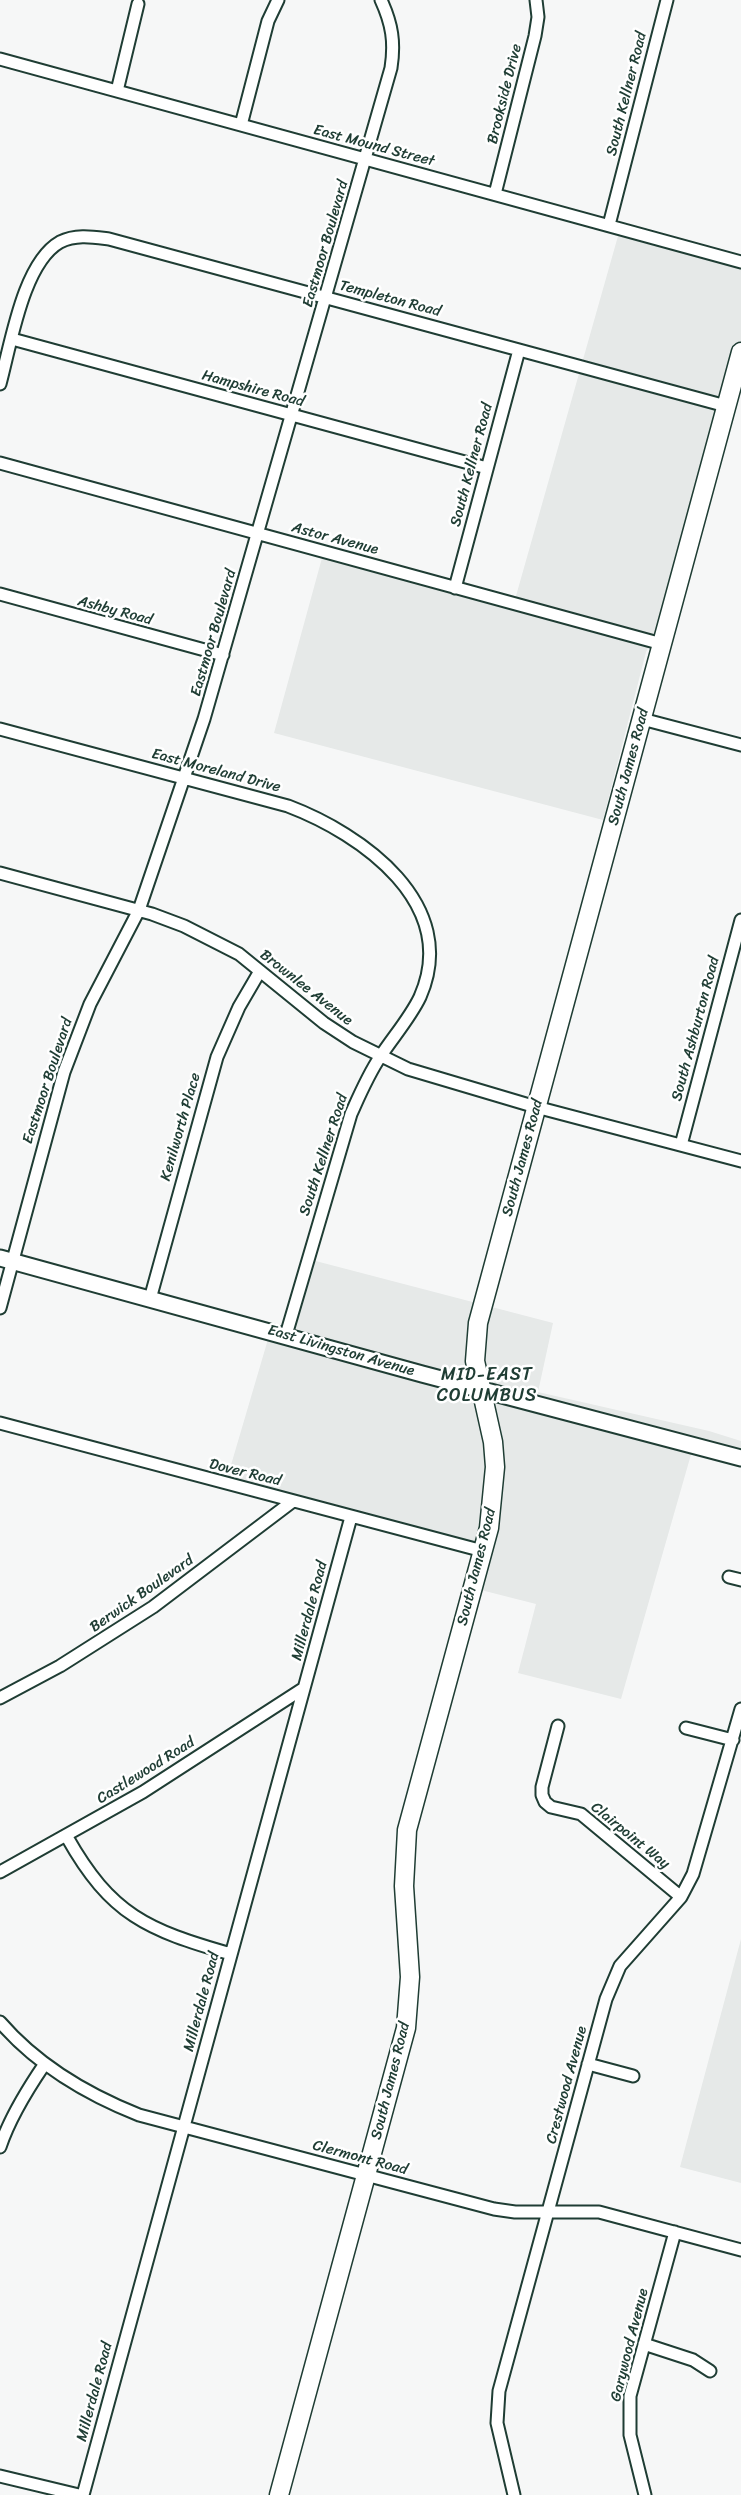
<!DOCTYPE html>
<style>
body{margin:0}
canvas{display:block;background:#f6f7f7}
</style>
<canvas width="741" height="2495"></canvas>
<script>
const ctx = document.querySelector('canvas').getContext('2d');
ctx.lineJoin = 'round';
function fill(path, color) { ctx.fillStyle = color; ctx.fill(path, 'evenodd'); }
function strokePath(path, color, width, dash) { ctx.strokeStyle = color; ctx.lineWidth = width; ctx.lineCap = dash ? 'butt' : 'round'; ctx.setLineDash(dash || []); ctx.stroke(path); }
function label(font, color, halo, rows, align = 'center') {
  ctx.font = font + ' Sriracha,sans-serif'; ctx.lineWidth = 5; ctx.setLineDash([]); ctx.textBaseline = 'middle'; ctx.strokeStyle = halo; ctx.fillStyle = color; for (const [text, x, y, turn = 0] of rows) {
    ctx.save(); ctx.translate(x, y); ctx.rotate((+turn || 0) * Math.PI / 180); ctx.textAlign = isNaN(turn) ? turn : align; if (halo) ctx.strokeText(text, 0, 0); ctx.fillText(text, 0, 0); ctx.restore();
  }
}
fill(new Path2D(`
 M620 229 741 262V350L660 651 648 648 646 652 603 820 274 733 322 558 512 610Z
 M308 1259 553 1323 538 1392 709 1431 741 1441V1457L694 1444 621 1699 518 1673 536 1604 473 1588 483 1549 226 1482 271 1329 286 1333Z
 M741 1939V2183L680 2167Z`), '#e6e9e8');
const street = new Path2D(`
 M0 59 741 262
 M117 91 138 4
 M241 125 268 21 278 0
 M495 194 535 36 538 17 536 0
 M609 225 667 0
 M12 339 487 468
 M0 384C11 344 23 263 60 242 76 234 93 237 109 239L726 406
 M0 463 662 644
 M455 588 519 350
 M0 594 223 655
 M642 719 741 745
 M0 729 288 806C362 834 461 904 420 997 410 1018 393 1037 380 1057 368 1075 360 1094 351 1114L286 1335
 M0 873 152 914 184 926 239 954 324 1023 353 1042 408 1069 536 1107 741 1161
 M681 1145 741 920
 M150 1299 217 1057 239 1007 260 971
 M0 1308 64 1072 90 1004 139 910 204 719 391 68C395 42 392 24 381 0
 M0 1423 483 1551
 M729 1577 741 1580
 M0 1698 60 1666 153 1607 293 1501
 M558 1726 542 1787V1795L545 1802 551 1807 581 1814 681 1897
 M686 1728 733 1740
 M67 1837C111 1915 147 1930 231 1954
 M0 1872 143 1792 304 1688
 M0 2022C38 2066 86 2094 139 2115L494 2209 515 2212H599L741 2250
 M588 2064 633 2076
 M0 2147C10 2117 27 2090 44 2065
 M644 2344 693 2360 710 2371
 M0 2476 79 2495
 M83 2495 351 1517
 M514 2495 497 2423 499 2391 606 1999 620 1966 681 1897 693 1874 741 1709
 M645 2495 630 2435V2396L675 2232`);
const secondary = new Path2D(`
 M0 1258 422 1374 741 1458`);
const primary = new Path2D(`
 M279 2495 406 2028 410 1977 404 1886 407 1830 489 1528 495 1467 493 1442 475 1361 478 1323 741 352`);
strokePath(street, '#1f3d34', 15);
strokePath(secondary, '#1f3d34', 19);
strokePath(primary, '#1f3d34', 21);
strokePath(street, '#fff', 11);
strokePath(secondary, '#fff', 15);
strokePath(primary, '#fff', 18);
label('15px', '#1f3d34', '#fff', [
 ["Brookside Drive",505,94,-76],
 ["South Kellner Road",627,94,-76],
 ["East Mound Street",374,146,15],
 ["Eastmoor Boulevard",326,244,-74],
 ["Templeton Road",390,299,15],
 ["Hampshire Road",253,389,15],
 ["South Kellner Road",472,465,-75],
 ["Astor Avenue",335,539,15],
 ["Ashby Road",115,611,15],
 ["Eastmoor Boulevard",214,633,-74],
 ["South James Road",629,767,-75],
 ["East Moreland Drive",216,771,15],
 ["Brownlee Avenue",306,988,38],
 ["South Ashburton Road",696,1029,-75],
 ["Eastmoor Boulevard",48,1081,-72],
 ["Kenilworth Place",181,1127,-74],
 ["South Kellner Road",324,1155,-72],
 ["South James Road",523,1158,-75],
 ["East Livingston Avenue",341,1351,16],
 ["Dover Road",245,1473,14],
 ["South James Road",477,1567,-76],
 ["Berwick Boulevard",142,1594,-35],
 ["Millerdale Road",310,1611,-75],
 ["Castlewood Road",146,1771,-32],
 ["Clairpoint Way",630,1836,39],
 ["Millerdale Road",202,2002,-75],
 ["South James Road",391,2081,-76],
 ["Crestwood Avenue",567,2085,-75],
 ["Clermont Road",360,2158,15],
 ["Garywood Avenue",630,2345,-76],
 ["Millerdale Road",95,2392,-75]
]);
ctx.letterSpacing = '1px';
label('18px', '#1f3d34', '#fff', [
 ["MID-EAST",487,1375],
 ["COLUMBUS",487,1396]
]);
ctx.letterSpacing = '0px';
</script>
